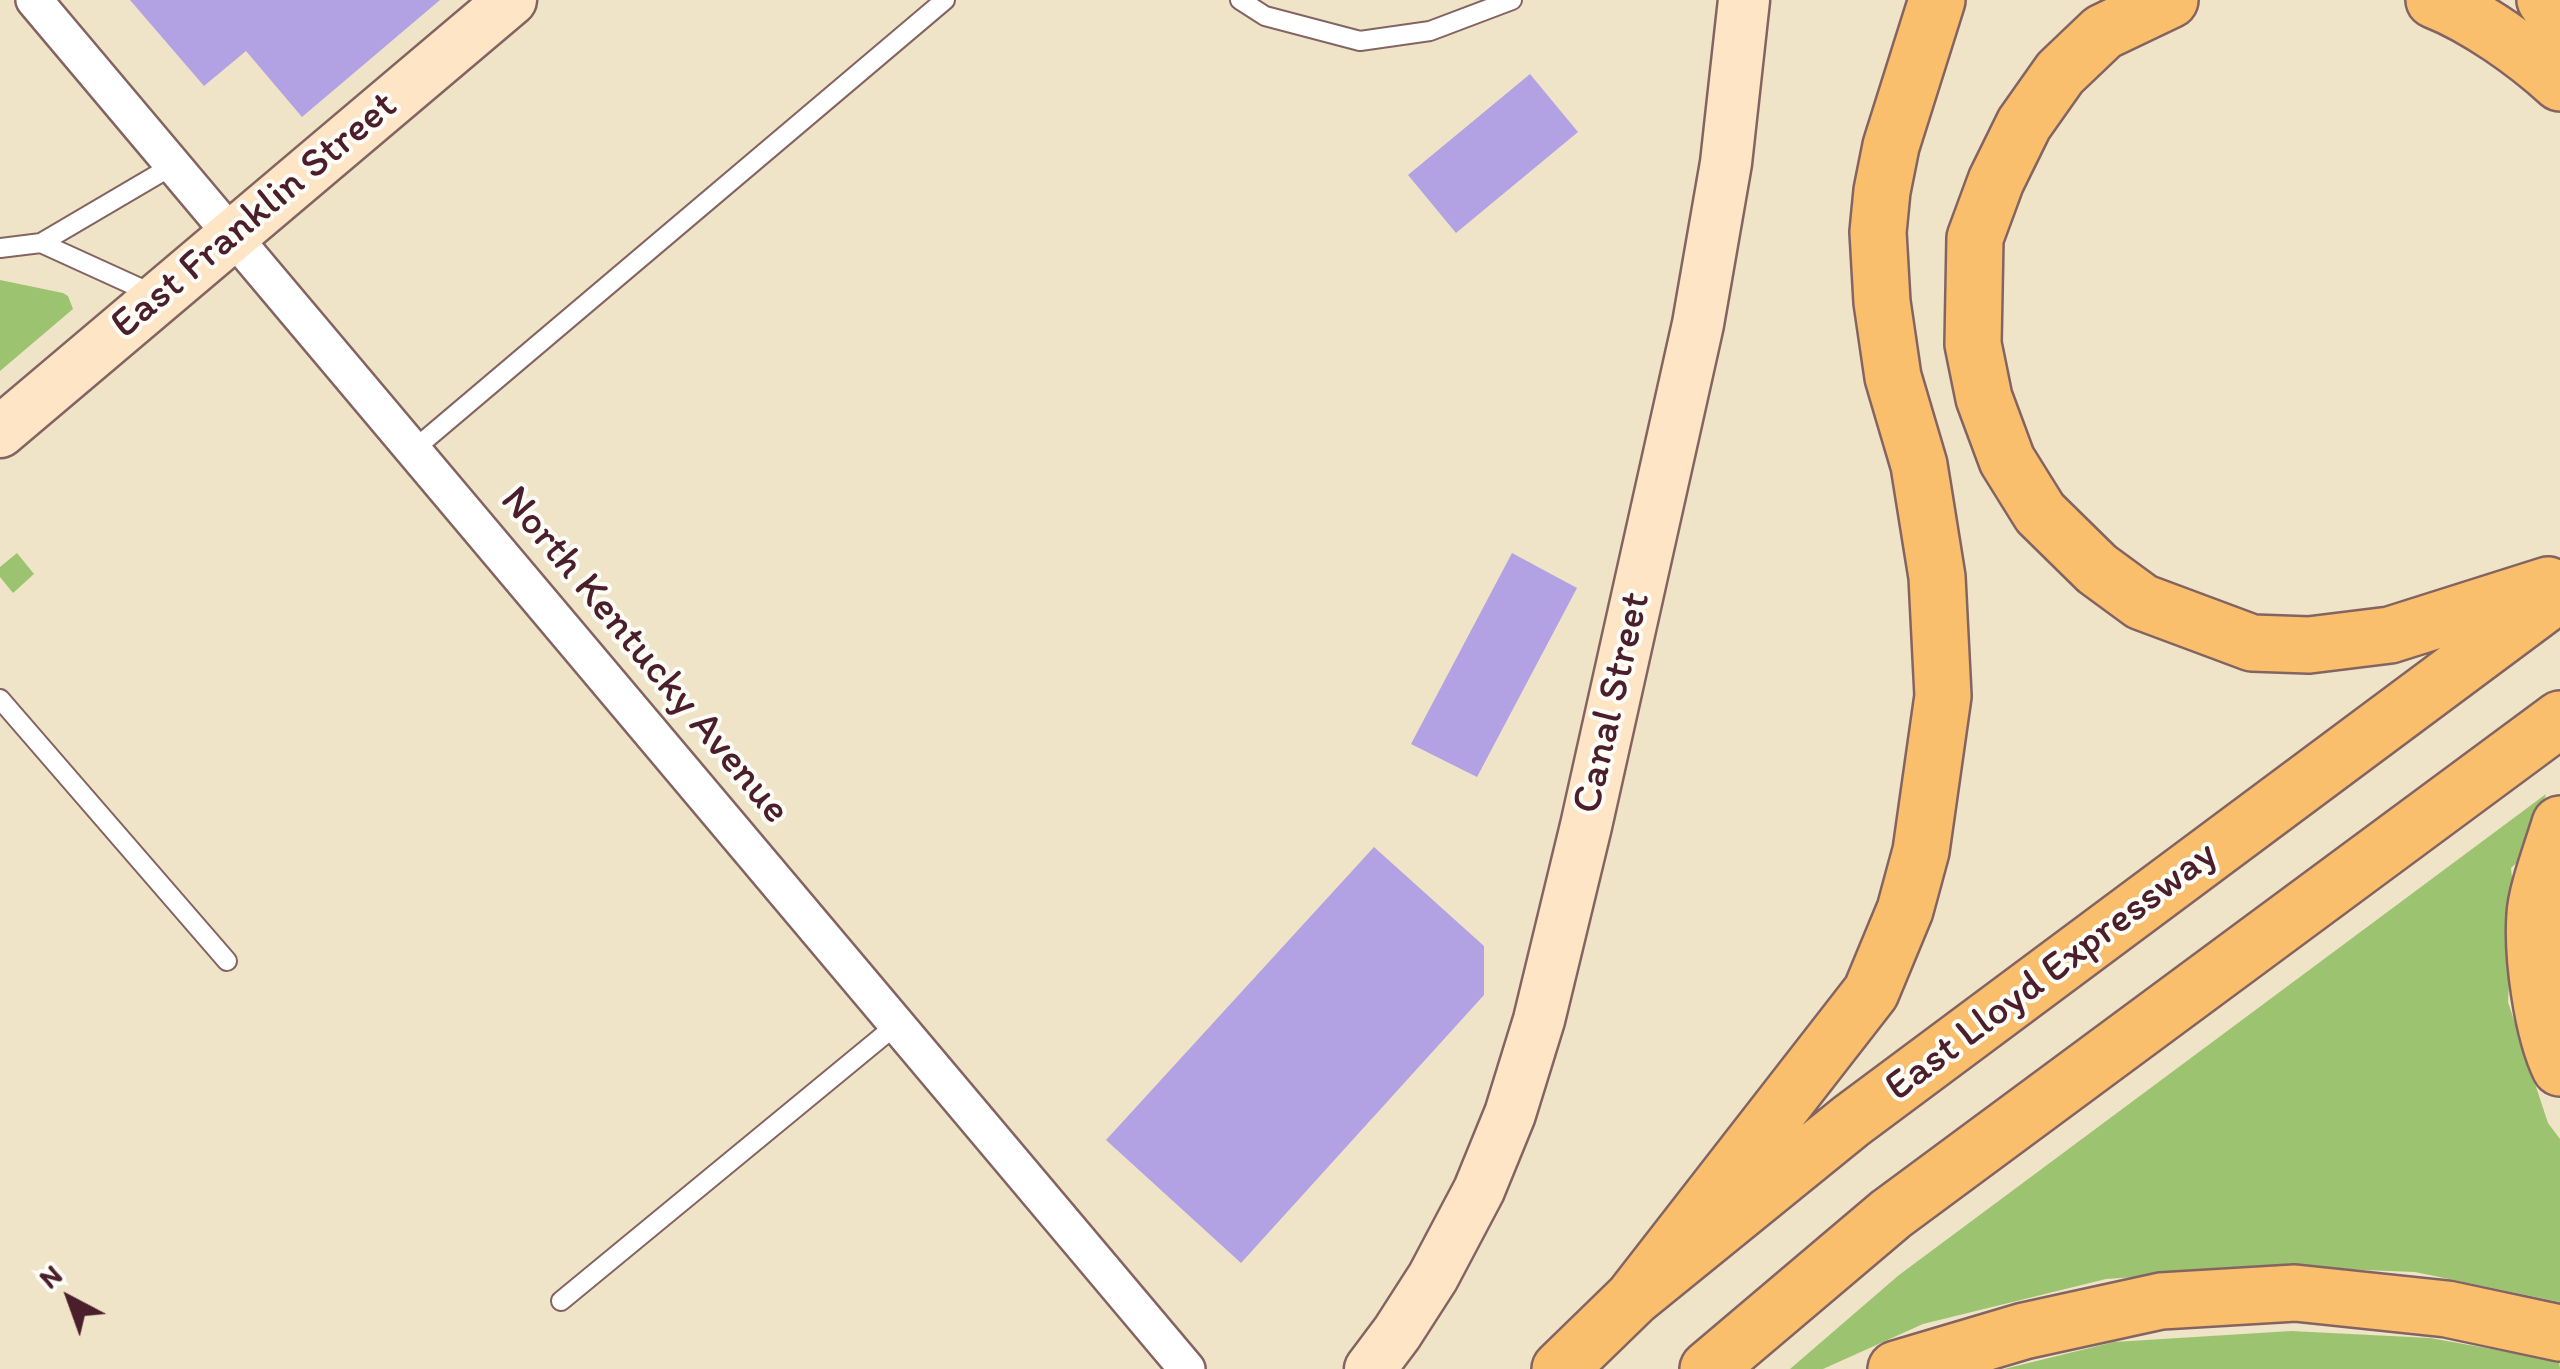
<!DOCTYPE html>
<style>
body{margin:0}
#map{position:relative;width:2560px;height:1369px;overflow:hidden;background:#efe4c7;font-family:Itim,sans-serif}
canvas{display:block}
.north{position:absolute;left:20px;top:1249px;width:100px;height:100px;-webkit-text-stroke:8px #fdfcf7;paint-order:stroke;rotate:319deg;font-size:28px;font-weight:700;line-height:40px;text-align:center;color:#4a1f2b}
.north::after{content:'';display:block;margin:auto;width:35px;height:45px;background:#4a1f2b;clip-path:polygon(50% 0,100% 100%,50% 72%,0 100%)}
</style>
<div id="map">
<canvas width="2560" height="1369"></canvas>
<div class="north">N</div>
</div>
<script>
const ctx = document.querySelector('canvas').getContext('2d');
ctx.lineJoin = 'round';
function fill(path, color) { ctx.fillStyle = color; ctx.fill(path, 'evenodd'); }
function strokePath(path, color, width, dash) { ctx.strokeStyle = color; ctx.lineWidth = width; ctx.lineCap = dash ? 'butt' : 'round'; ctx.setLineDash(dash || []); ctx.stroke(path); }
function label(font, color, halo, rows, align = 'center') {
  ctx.font = font + ' Itim,sans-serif'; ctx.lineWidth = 8; ctx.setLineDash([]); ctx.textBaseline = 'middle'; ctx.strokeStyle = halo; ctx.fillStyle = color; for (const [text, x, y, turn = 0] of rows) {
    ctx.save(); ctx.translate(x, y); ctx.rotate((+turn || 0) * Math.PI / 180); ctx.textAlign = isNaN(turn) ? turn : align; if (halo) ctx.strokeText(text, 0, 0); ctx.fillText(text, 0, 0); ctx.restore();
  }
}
fill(new Path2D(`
 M0 280 63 293 68 296 73 309 0 371Z
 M17 553 34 574 13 593 0 577V567Z
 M2546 794 2524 856 2511 868 2514 896 2508 1002 2548 1123 2560 1139V1302L2415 1272 2288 1267 2106 1279 1923 1324 1823 1369H1790L1899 1275Z
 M2291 1331 2430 1338 2559 1361 2560 1369H2004L2114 1342Z`), '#9cc470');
fill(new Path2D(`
 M130 0H440L302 117 246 51 204 86Z
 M1530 74 1578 132 1456 233 1408 175Z
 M1512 553 1577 588 1477 777 1411 744Z
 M1374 847 1484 946V995L1241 1263 1106 1140Z`), '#b2a2e4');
const lane = new Path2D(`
 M1240 0 1265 16 1360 41 1430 31 1512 0
 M41 243 172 166
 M0 248 41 243 153 294
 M412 451 945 0
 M0 699 227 961
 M561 1301 895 1026`);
const street = new Path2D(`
 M34 0 1187 1369`);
const secondary = new Path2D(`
 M0 432 511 0
 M1370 1369 1397 1333 1433 1277 1479 1190 1510 1114 1539 1020 1586 826 1698 324 1726 163 1744 0`);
const highway = new Path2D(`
 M2170 0 2103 32 2060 73 2024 124 1996 181 1975 238 1973 344 1984 398 2007 460 2040 513 2097 569 2142 602 2252 643 2309 645 2390 635 2548 585
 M2434 0C2477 17 2526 52 2560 83
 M2545 0 2560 22
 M2560 824C2553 848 2536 892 2535 915 2532 956 2542 1031 2560 1068
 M1633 1298 1871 992 1905 910 1921 851 1943 696 1937 577 1919 465 1893 377 1882 302 1878 232 1882 191 1891 146 1937 0
 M1560 1369 1633 1298 1851 1121 2560 593
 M1708 1369 1891 1214 2560 719
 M1896 1369 2024 1331 2161 1301 2295 1293 2447 1309 2560 1333`);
strokePath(lane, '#846462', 22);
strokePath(street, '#846462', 40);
strokePath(secondary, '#846462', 55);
strokePath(highway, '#846462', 60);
strokePath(lane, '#fff', 18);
strokePath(street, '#fff', 35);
strokePath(secondary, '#fde5c5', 50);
strokePath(highway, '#f9bf6d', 55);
label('42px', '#4a1f2b', '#fdfcf7', [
 ["East Franklin Street",255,216,-40],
 ["North Kentucky Avenue",644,656,50],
 ["Canal Street",1613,703,-77],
 ["East Lloyd Expressway",2052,972,-37]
]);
</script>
